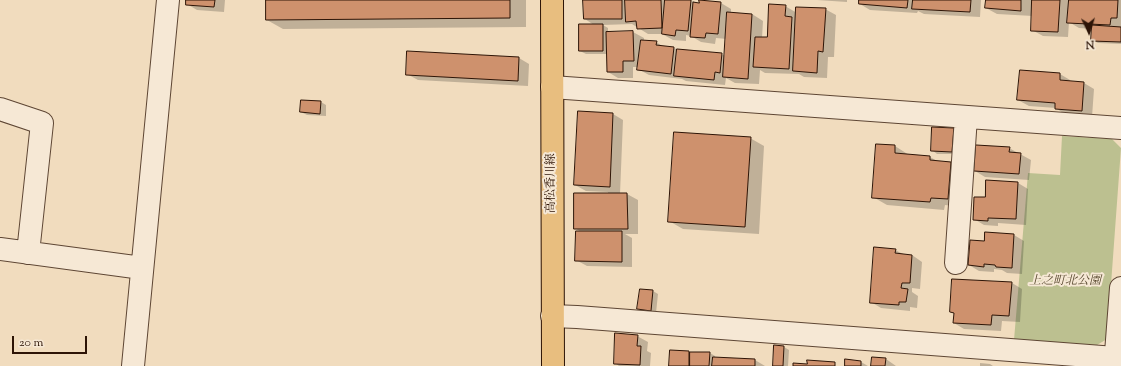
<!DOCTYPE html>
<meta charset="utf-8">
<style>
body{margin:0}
#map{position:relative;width:1121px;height:366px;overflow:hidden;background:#f1dcbe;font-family:"Sorts Mill Goudy",serif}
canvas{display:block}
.north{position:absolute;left:1069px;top:12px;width:40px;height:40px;-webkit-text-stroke:3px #f6e8d5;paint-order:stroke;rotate:176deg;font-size:11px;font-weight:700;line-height:16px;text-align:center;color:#2d1406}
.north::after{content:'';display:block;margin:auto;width:14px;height:18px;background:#2d1406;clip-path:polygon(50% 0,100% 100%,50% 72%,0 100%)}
.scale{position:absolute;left:12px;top:336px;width:75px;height:18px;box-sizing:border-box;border:2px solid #2d1406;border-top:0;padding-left:5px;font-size:12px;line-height:14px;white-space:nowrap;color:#2d1406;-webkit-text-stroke:3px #f6e8d5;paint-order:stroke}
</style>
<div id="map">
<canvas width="1121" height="366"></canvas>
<div class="north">N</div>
<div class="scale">20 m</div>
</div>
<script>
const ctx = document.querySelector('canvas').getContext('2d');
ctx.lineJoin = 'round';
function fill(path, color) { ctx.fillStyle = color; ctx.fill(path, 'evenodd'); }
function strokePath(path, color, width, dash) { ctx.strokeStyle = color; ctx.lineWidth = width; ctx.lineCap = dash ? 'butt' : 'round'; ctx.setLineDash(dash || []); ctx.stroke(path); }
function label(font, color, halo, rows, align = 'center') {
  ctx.font = font + ' "Sorts Mill Goudy","Noto Serif JP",serif'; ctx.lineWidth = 4; ctx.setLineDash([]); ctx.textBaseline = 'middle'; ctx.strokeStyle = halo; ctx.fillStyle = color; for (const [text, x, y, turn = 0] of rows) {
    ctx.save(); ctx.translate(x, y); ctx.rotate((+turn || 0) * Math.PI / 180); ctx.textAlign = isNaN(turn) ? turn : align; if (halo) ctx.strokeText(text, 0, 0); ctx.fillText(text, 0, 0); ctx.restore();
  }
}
fill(new Path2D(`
 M1062 136 1112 139 1121 148 1107 339 1097 345 1014 340 1028 173 1060 175Z`), '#bcc090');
fill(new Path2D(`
 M187 0H225L224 12 197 10 187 4Z
 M267 0H526V27L283 29 267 20Z
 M584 0H691L698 4 721 3 731 9V13L752 14 763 21 762 38H768L785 6 797 13 825 9 836 15 834 57H828L827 78 804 77 799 74 765 73 760 70 759 84 735 83 726 78 725 85 686 81 682 79 649 75 638 69 639 67H633V78H618L608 72V54H586L580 51 594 25 585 19ZM632 24 648 34H662L673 40 686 41V35L691 36 701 42 715 44 716 38 727 39 726 56 721 54 678 50 674 48 664 47 656 42 644 41V38L633 32 608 33V28L603 25Z
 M817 0H847V2Z
 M860 0H981L980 17 924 14 918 11 917 13 870 10 860 4Z
 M987 0H1121V44L1098 43 1092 40 1093 29 1079 28 1069 22 1068 37 1043 36 1032 30 1033 16 997 14 986 8Z
 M519 58 529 64 528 86 418 80 407 74Z
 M1021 71 1060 74 1070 80V82L1084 83 1094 89 1092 117 1066 115 1056 108 1029 106 1018 100Z
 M302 101 321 102 326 105V116L307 115 301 112Z
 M579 112 613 114 623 120 620 194H627L638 200V234H625L632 238V267L587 266 576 260 581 232 575 228 608 194V192L586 191 575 185Z
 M953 129 959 132 958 154H937L932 150Z
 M750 138 764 146 759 234 683 229 669 221Z
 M877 145 895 146 909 155 930 157 939 162 950 163 964 171 962 207 945 205 944 210 887 205 873 197Z
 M1009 148 1031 160 1029 180 985 177 975 171Z
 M987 181 1018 183 1028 189 1026 225 998 223V226L984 225 974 219 986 198Z
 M986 233 1014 235 1024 241 1022 274 1007 273 1002 270 994 269V272L979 271 969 265 985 242Z
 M895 250 905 255H912L922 262 920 289 912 288V292L918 296 917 308 910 307V311L881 308 871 302Z
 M1012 283 1022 289 1020 322 1002 321 1001 331 964 329 954 323 955 314 951 312Z
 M641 290 653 291 658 294 656 313 644 312 638 308Z
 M637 336 648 342 647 351 651 353 650 366H619L615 363Z
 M775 346 784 347 789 350 788 366H774Z
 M689 352 692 353H710L715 356V358L755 360 765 366H670Z
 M886 359 896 366H872Z
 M861 362 868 366H846Z
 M980 363 990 364 993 366H980Z`), '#0003');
const building = new Path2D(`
 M186 0H215L214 7 186 5Z
 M266 0H510V18L266 20Z
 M583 0H622V19H584Z
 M625 0H661L662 28 637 29 636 21 626 22Z
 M665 0H691L688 31 676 30 675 36 662 34Z
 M699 0 721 2 718 34 706 33 705 38 690 37 693 2 699 3Z
 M859 0H908L907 8 859 4Z
 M913 0H971L970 12 912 9Z
 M986 0H1021V11L985 8Z
 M1032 0H1060L1058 32 1031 31Z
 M1069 0H1118L1117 18H1111L1110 25 1067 23Z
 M769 4 786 5 785 16 792 17 789 69 753 67 755 37H767Z
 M796 7 826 8 823 52 818 51 817 73 793 71Z
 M727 12 752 14 748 79 723 77Z
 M579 24H603V51H579Z
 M1092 25 1121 27V42L1091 41Z
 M633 31 634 61H623V72H607L606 32Z
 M641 40 657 41 656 45 674 47 671 74 637 70Z
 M677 49 722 53 720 73 715 72 714 80 674 76Z
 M407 51 519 57 518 81 406 75Z
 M1020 70 1060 73V80L1084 82 1082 111 1055 109V103L1017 100Z
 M301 100 321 101 320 114 300 112Z
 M578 111 613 113 610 187 574 185Z
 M932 127 954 128 952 152 931 151Z
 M674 132 751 137 745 227 668 222Z
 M876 144 895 145V153L930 156V160L951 162 948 199 931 198 930 202 872 198Z
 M976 145 1010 147 1009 152 1021 153 1019 174 974 171Z
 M986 180 1018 182 1016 219 988 218V221L973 220 974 197H985Z
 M574 193H627L628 229H574Z
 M576 231H622V262L575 261Z
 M985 232 1014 234 1012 268 996 267 995 265 984 264V267L968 265 970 240 984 241Z
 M874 247 896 249 895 253 912 255 910 283H902L901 288 908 289 906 302H899V305L870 303Z
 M952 279 1012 282 1009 316 992 315 991 325 953 323 954 313 950 312Z
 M640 289 653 290 651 311 637 309Z
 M615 333 638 335 637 346H641L640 365 614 364Z
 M774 345 784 346 783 366H773Z
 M670 350 689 351V366H669Z
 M690 352H710L709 366H690Z
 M713 357 755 359V366H712Z
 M872 357 886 358 885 366H871Z
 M845 359 861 361V366H845Z
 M807 360 835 362V366H793V363L807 364Z`);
fill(building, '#ce916d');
strokePath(building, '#2d1406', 1);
const minor = new Path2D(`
 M552 87 1121 128
 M0 109 42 123 28 253
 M0 249 142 268
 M956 263 966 117
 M552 316 577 317 1115 358
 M133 366 168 0
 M1115 366 1121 288`);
const major = new Path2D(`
 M552 0 553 366`);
strokePath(minor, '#5e4634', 24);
strokePath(major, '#2d1406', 24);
strokePath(minor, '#f6e8d5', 22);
strokePath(major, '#e8be7f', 22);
label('12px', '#2d1406', '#f6e8d5', [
 ["高松香川線",552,183,-90]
]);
label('italic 12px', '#58482f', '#f6e8d5', [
 ["上之町北公園",1065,282]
]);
</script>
